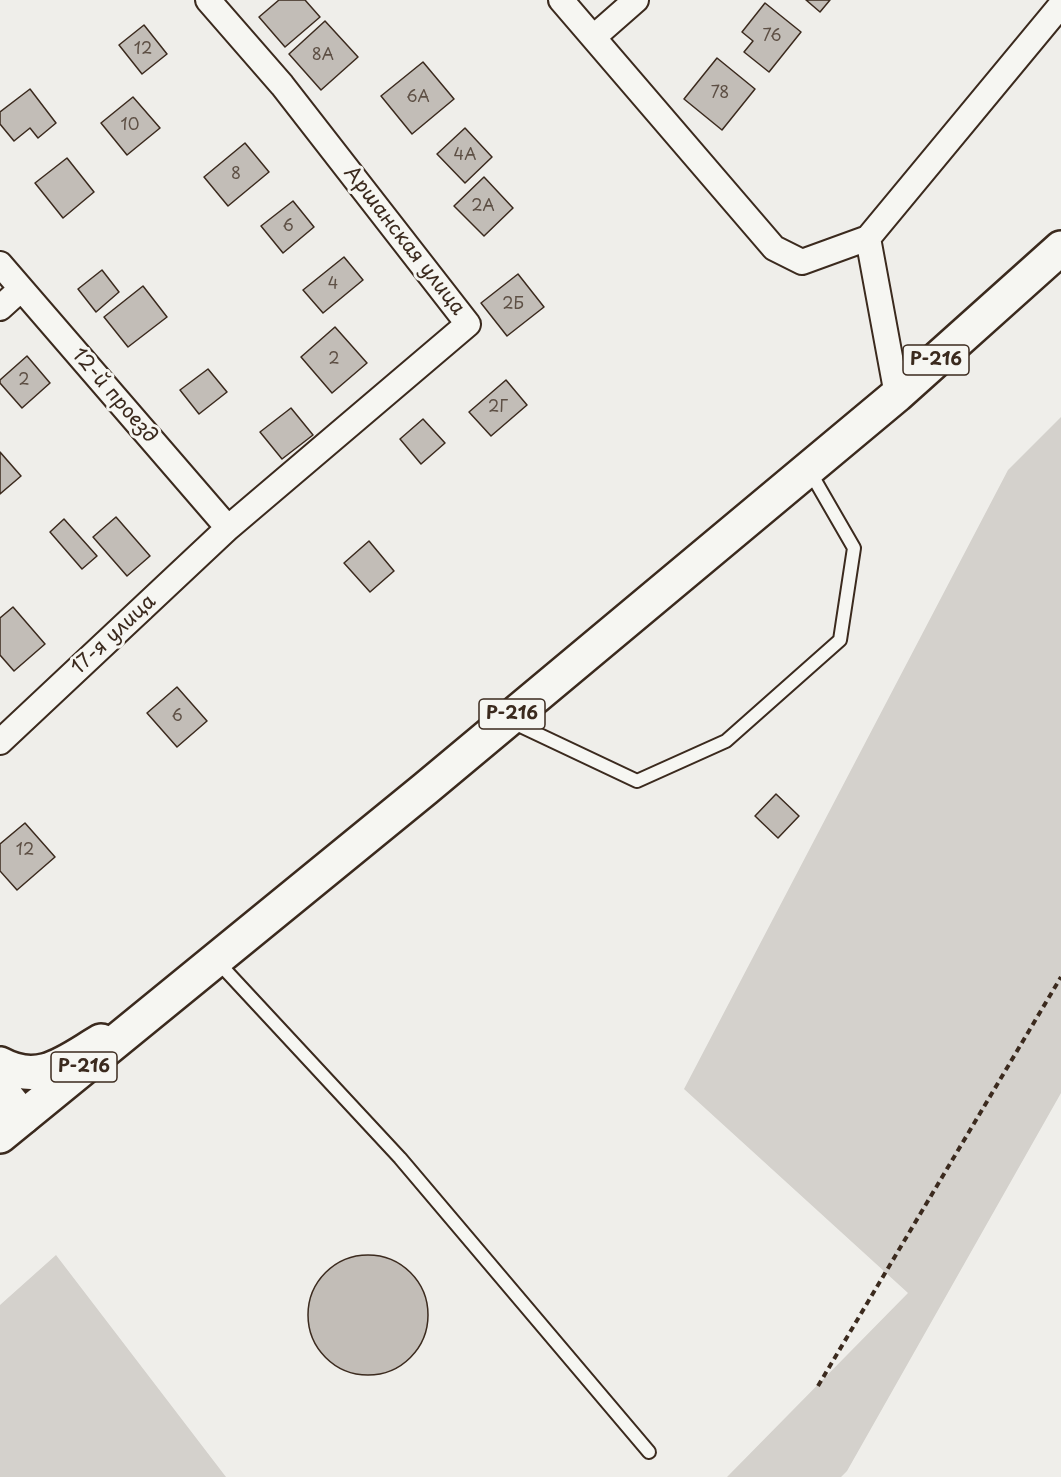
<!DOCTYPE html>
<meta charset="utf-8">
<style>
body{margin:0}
canvas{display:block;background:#efeeea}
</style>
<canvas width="1061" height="1477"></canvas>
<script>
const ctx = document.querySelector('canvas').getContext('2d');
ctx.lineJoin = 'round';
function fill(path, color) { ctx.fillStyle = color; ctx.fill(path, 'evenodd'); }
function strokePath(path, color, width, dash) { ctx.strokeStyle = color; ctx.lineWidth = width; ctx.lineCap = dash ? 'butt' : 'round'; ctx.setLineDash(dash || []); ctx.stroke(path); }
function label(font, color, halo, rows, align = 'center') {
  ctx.font = font + ' "Playpen Sans",sans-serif'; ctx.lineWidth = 6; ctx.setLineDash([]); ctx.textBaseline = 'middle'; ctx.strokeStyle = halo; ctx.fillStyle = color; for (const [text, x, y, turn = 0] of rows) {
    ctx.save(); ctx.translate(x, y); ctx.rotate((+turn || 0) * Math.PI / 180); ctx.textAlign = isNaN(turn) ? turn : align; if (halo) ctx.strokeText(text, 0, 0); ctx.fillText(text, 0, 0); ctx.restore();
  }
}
fill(new Path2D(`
 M1061 417V1093L847 1471 841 1477H727L908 1293 684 1089 1008 470Z
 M56 1255 226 1477H0V1305Z`), '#d4d1cc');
const building = new Path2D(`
 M279 0H305L320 17 285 47 259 17Z
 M806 0H830L820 12Z
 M765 3 801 32 769 72 744 52 753 41 742 32Z
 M325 21 358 57 321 90 289 54Z
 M144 25 167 54 142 74 119 45Z
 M717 58 755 89 722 130 684 99Z
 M423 62 454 99 412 134 381 96Z
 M30 89 56 123 38 138 30 128 14 141 0 124V112Z
 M133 97 160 128 127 155 101 123Z
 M465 128 492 157 465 183 437 154Z
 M245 143 269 172 228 206 204 177Z
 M67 158 94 192 63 218 35 183Z
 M484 177 513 208 484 236 454 206Z
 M293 201 314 227 283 253 261 226Z
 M344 257 363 280 323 313 303 290Z
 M102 270 119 292 96 312 78 289Z
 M518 274 544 307 507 336 481 303Z
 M143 286 167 317 128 347 104 317Z
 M335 327 367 363 332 393 301 357Z
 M27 356 50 383 22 408 0 383V380Z
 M208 369 227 392 199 414 180 390Z
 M506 380 527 405 491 436 469 412Z
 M291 408 313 435 282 459 260 432Z
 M423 419 445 443 421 464 400 439Z
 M0 452 21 476 0 494Z
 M116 517 150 556 127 576 93 537Z
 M64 519 97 556 82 569 50 532Z
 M369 541 394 571 370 592 344 563Z
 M13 607 45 644 14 671 0 655V618Z
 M177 687 207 721 177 747 147 713Z
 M776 794 799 816 778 838 755 816Z
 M25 823 55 857 17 890 0 871V844Z
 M308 1315a60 60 0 1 1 120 0a60 60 0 1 1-120 0Z`);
fill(building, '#c2bdb7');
strokePath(building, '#3b2a1e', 1.5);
const lane = new Path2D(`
 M510 721 637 781 726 741 840 640 854 548 809 470
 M216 960 400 1158 649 1452`);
const street = new Path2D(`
 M561 0 774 248 802 262 868 238 897 395
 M595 36 636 0
 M868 238 1061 5
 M0 264 228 528
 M0 308 21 289
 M0 742 228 528 468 324 282 85 208 0`);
const secondary = new Path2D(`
 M0 1064C40 1086 67 1061 101 1041
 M0 1089 23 1117`);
const highway = new Path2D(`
 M0 1136 425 789 897 395 1061 248`);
strokePath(lane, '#3b2a1e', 16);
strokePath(street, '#3b2a1e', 28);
strokePath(secondary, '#3b2a1e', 38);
strokePath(highway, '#3b2a1e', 38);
strokePath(new Path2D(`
 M818 1386 1061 977`), '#3b2a1e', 4, [6, 4.5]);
strokePath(lane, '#f6f6f2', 12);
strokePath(street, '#f6f6f2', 24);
strokePath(secondary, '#f6f6f2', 33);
strokePath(highway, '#f6f6f2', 33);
label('16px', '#5d4f44', null, [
 ["76",772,37],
 ["12",143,50],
 ["8А",323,56],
 ["78",720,94],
 ["6А",418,98],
 ["10",130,126],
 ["4А",465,156],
 ["8",236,175],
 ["2А",483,207],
 ["6",288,227],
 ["4",333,285],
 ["2Б",513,305],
 ["2",334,360],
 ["2",24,381],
 ["2Г",498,408],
 ["6",177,717],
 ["12",25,851]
]);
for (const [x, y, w] of [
 [936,360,66],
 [512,714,66],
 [84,1067,66]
]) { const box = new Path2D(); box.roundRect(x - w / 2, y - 15, w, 30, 4.5); ctx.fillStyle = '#f6f6f2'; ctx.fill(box); strokePath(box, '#3b2a1e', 1.5); }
label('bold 18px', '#3b2a1e', null, [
 ["Р-216",936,360],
 ["Р-216",512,714],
 ["Р-216",84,1067]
]);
label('20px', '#3b2a1e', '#f6f6f2', [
 ["Аршанская улица",404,241,52],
 ["12-й проезд",114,396,49],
 ["17-я улица",114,635,-43]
]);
</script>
